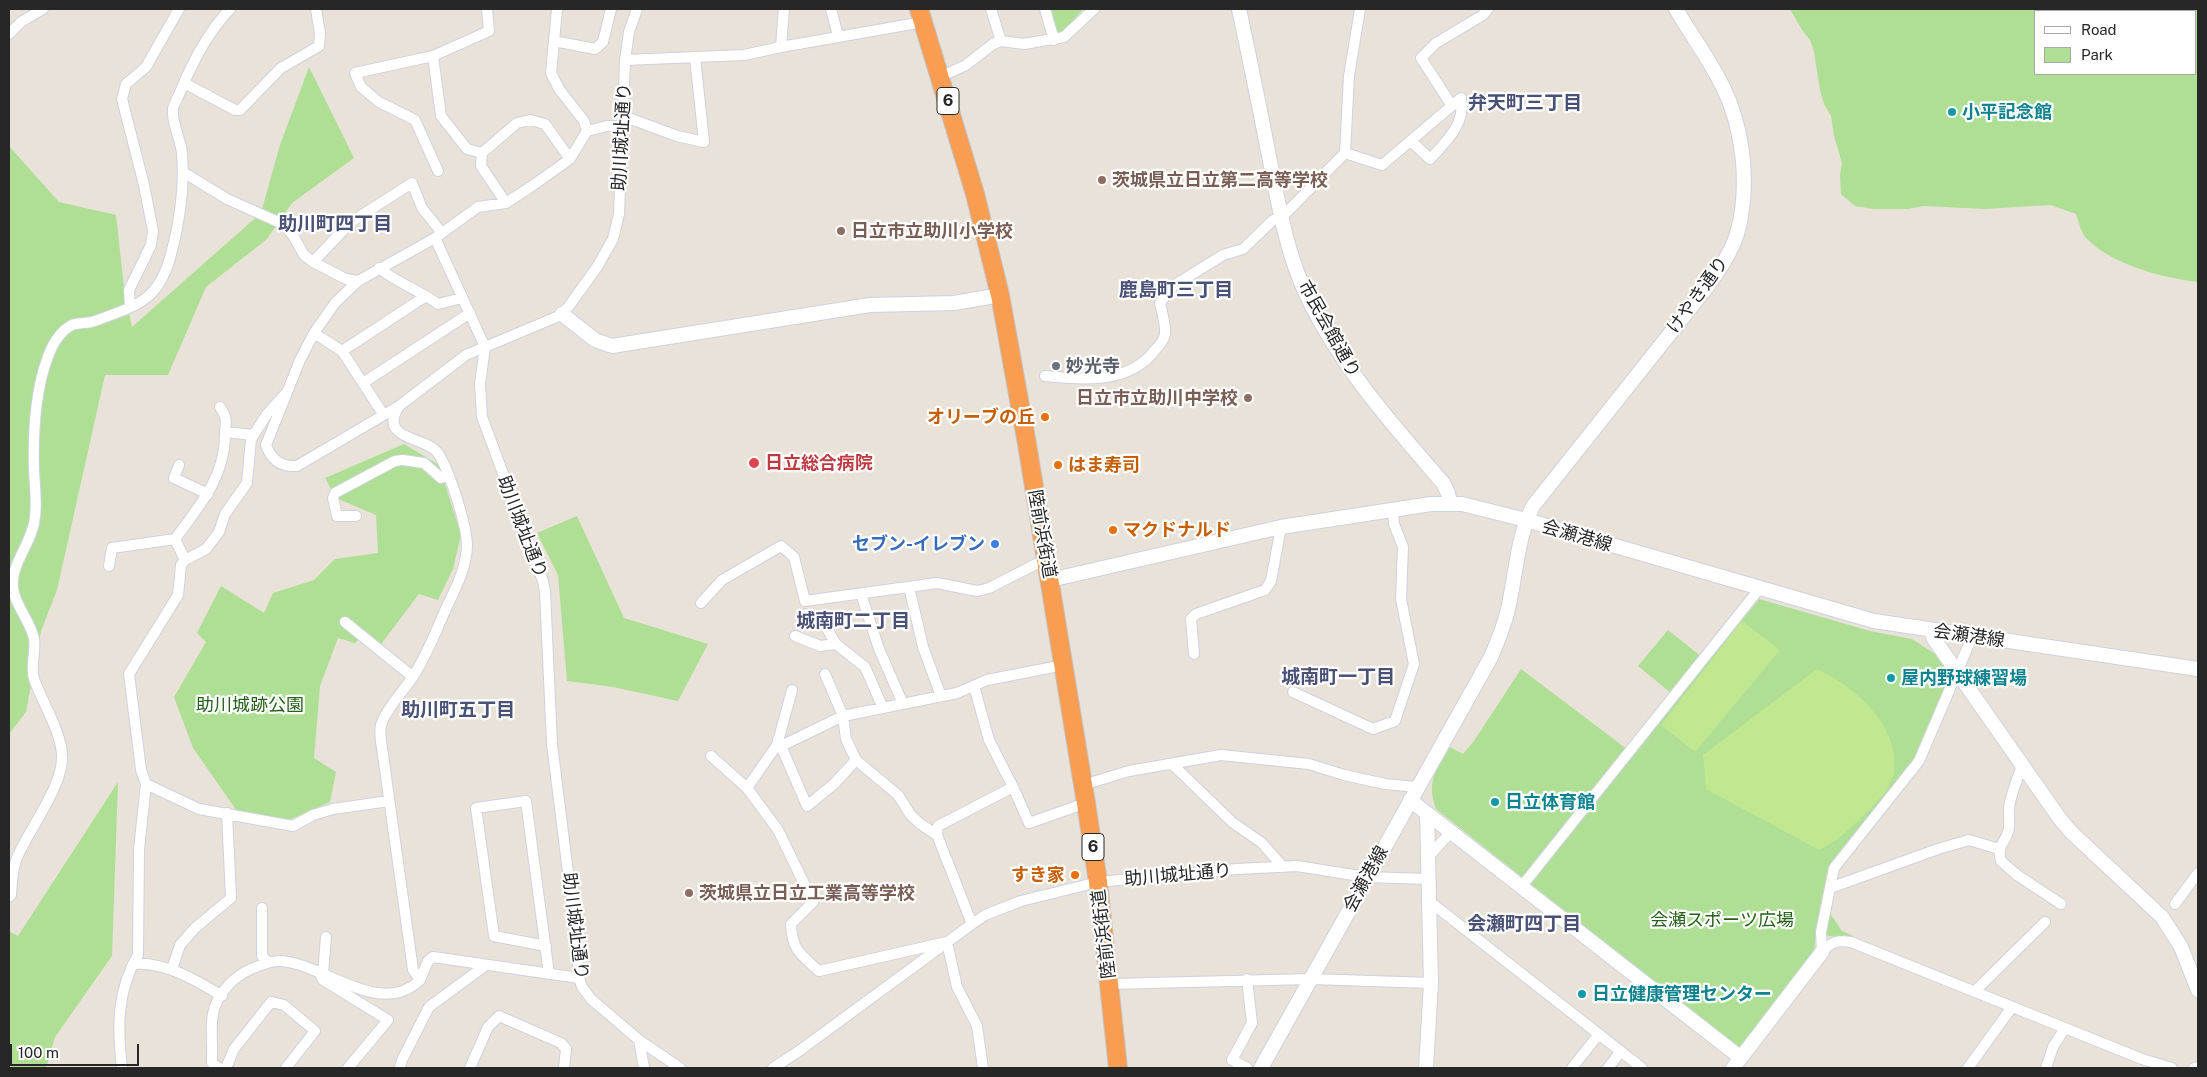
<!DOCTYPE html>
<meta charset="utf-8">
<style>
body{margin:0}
#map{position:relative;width:2207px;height:1077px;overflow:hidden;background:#e9e2d8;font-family:"Public Sans",sans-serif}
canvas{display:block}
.frame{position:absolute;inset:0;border:10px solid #272727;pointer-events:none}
.legend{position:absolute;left:2034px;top:10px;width:162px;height:65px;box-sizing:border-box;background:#fff;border:1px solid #a9a9a9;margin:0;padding:6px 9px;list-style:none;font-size:15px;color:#272727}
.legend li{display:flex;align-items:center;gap:10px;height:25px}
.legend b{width:25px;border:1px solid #a9a9a9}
.scale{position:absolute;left:10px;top:1044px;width:129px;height:22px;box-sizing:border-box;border:2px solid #272727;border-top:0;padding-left:6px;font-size:15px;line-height:18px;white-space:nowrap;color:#272727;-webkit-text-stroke:4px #fff;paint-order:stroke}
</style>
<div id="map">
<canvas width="2207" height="1077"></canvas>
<div class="frame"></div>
<ul class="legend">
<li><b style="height:6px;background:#fff"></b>Road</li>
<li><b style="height:14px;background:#aedf95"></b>Park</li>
</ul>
<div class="scale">100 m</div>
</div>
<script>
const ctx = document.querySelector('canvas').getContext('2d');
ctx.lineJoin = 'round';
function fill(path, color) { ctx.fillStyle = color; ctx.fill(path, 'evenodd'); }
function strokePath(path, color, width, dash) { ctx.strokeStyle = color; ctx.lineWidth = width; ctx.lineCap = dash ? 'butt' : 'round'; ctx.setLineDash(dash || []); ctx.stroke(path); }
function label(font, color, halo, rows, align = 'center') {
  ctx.font = font + ' "Public Sans","Noto Sans JP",sans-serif'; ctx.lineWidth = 4.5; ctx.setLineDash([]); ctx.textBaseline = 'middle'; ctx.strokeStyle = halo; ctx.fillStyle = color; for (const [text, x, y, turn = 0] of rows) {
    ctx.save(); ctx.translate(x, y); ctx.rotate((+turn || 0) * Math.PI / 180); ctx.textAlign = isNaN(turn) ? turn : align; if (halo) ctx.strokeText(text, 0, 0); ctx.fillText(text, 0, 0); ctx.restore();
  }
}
fill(new Path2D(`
 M1050 9H1083L1064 31 1056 33Z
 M1790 9H2198V282C2163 278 2113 265 2087 239 2081 234 2079 222 2076 214L2050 205 1984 209 1924 206 1908 209H1873L1855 206 1841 194 1840 175 1842 163 1834 136 1831 116 1824 104 1820 90 1814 52 1810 40 1802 30ZM2196 11V74H2036V11Z
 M309 67 354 158 292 203 267 239 206 287 168 375H105L57 590 41 631 26 712 9 734V146L59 202 116 215 124 288 132 327 261 213 280 145Z
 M404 444 439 465 461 535 453 569 438 600 419 594 375 652 360 638 355 643 338 638 320 686 314 758 336 772 330 802 289 820 237 811 193 748 174 697 206 642 197 633 221 586 264 613 273 593 314 580 335 559 378 553 376 515 336 498 325 478Z
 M577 516 624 618 708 644 678 701 613 687 567 681 558 575 537 533Z
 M1759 599 1870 631 1912 639 1935 654 1952 678 1916 760 1830 866 1816 931 1814 953 1739 1049 1436 809C1426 780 1436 772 1450 747L1463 754 1474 741 1521 669 1632 753 1677 698 1638 666 1668 630 1708 662Z
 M118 782 112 956 55 1037 46 1068H9V931L18 936Z
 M1829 912 1842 931 1853 936 1852 940 1825 935Z`), '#aedf95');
fill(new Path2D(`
 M1742 621 1780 650 1695 752 1661 725Z
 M1817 669C1855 686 1900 726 1894 772 1891 790 1873 806 1861 818 1848 830 1835 843 1819 850L1706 789 1703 755Z`), '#c1e791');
const street = new Path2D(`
 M557 9 551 73 559 89 584 121 587 131
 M831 9 838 36
 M991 9 1001 41
 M1045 9 1054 40
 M9 34 21 22 43 9
 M554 41 595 49 603 42 611 9
 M781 47 923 22
 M433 56 355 73 361 87 379 102 415 120 438 171
 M625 60 744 55 781 47 784 9
 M940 77 966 65 993 44 1001 41 1024 44 1064 37 1094 9
 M184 83 235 110H240L281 68 319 46 320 33 316 9
 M1452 106 1421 58 1436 43 1483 15 1488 9
 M623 116 677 136 704 142 695 57
 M482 153 467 149 441 116 433 56 489 31 487 9
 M1345 153 1382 165 1461 98C1466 124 1446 142 1430 159L1411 141
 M183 172 227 199 285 225 294 237 304 255 313 262 346 279 358 281
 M506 203 481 166 482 153 517 123 530 120 545 124 570 159
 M435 238 485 347
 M313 262 351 222 412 183 422 208 442 233
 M379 268C397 283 419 290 438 304L462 298
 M130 306 129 290 151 245 153 231 144 185 122 99 126 84 146 67 179 9
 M314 333 342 351 383 414
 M485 347 480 384 482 417 543 581 545 592 552 744 576 937 579 978 582 987 591 999 639 1040 680 1068
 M342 351 426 296
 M1045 376C1082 380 1130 384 1155 350 1159 346 1164 340 1165 334 1166 325 1162 313 1160 303L1173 286 1223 255 1243 249 1273 220 1281 218 1345 153 1349 76 1360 9
 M363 383 470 313
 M399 406 297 466C281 467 271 460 266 445L300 360 314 333 335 303 358 281 435 238 478 207 506 203 532 186 570 159 587 131 607 126H622
 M225 432 253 435
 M179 465 174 478 208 494
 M356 516H337L333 498 335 493 395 461 403 460 424 463 441 478 448 476
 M175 539C199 506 224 479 225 436 225 421 229 421 220 407
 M109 566 112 548 175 539 185 560
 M909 587 923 647 941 696
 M861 594 879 649 903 704
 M701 603 722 580 781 546 794 557 805 601 937 583 977 591 989 588 1046 559
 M806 614 822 620 836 644 865 667 883 708
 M345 622 413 677
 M795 636 820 646 836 644
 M1194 654 1191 619 1196 614 1265 590 1271 581 1281 527
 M825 674 843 716 957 693 987 680 1064 665
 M974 686 989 740 1013 787
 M1293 692 1373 729 1395 721 1414 664 1401 599 1403 547 1394 524 1393 511
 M778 739 781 746 807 806 834 784 856 760 846 739 843 716 781 746
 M711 756 747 788 778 830 813 902 791 924C792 950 800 954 819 971L947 942 957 987 977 1026 983 1068
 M856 760 898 795 910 814 919 823 937 835
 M1172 764 1232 822 1262 843 1283 867
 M2022 766C2017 780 2011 793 2009 808 2008 815 2011 824 2008 832 2004 845 1997 844 2001 861L2017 875 2061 904
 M146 784 199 809 293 826 313 815 333 809 389 801
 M1083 785 1129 771 1221 755 1309 764 1344 775 1385 784 1417 787
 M747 788 777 745 792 690
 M1428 857 1451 832
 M1522 886 1760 588
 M1830 888 1938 849 1969 840 1999 849
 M9 897 11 895C12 884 12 871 16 860 28 830 64 786 62 755 61 731 42 702 34 679 30 667 36 652 34 639 31 623 18 609 14 593 7 566 33 544 35 517 37 503 35 487 34 472 33 439 34 405 43 372 48 355 54 336 70 326 77 322 87 324 95 321 134 306 157 303 170 258 179 225 185 188 182 153 181 140 171 122 173 109 174 103 179 96 181 90 193 61 208 32 230 9
 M1429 901 1642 1068
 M2175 904 2198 873
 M262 908V956L268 962
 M972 924 937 835 938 826 1013 787 1029 823 1086 803
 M546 946 494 936 476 808 526 801 549 974
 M1822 952C1831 942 1837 940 1851 942L2142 1059 2172 1068
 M1822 952 1821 932 1834 868 1919 761 1972 637
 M133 964C164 961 196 980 222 996
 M172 969 180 945 195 928 231 898 227 813
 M320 974 323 980 388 1020 348 1068
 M323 974 326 937
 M579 978 433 957 428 961 420 980 413 970 383 755C382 746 378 731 382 722 388 706 403 692 412 678 426 657 434 636 444 613 454 591 466 571 467 546 467 526 449 468 437 452 426 437 377 440 399 406L466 355 559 316 569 306 597 267 613 239 619 214 625 60 629 32 637 9
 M1247 979 1252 1023 1232 1060 1247 1068
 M1110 984 1311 979 1431 983
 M1974 992 2045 922
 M639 1040 644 1068
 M122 1068C117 1029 117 990 138 955L139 849 146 784 141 770 129 674 178 595 181 565 185 560 206 549 219 532 225 514 247 483 251 439 267 414 286 393
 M219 1068 212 1063C213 1048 210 1029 213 1014 216 995 234 976 251 969 263 964 275 959 288 962 328 968 382 1017 420 980
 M226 1068 234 1049 271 1002 284 1005 315 1031 286 1068
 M400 1068 402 1060 429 1007 486 965
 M470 1068 488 1027 499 1016 561 1043 566 1049 564 1068
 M773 1068 799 1051 972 924 985 915 1021 901 1098 882 1237 869 1297 866 1366 877 1428 879
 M1572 1068 1599 1034
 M1608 1068 1621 1051
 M1968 1068 2012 1007
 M2046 1068 2053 1047 2065 1028
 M2194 1068 2198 1067`);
const secondary = new Path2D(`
 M1239 9C1250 60 1260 110 1270 161 1279 207 1287 254 1307 296 1341 367 1392 424 1443 483L1448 493 1450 503
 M562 314 595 340 612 346 870 305 954 303 1000 295
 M1050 580 1281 527 1431 504H1462L1526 520 1874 621 2198 669
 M1931 631 1934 639 2060 819 2071 832 2162 917 2181 947 2198 990
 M1410 800 1741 1058
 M1261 1068 1491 657C1498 641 1504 626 1508 609 1516 575 1517 537 1533 506L1707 287C1719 270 1731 253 1737 234 1750 188 1744 130 1723 87 1710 60 1691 35 1676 9
 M1426 1068 1431 983 1427 813
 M1733 1068 1822 952`);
const highway = new Path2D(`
 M919 9 975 194 1000 295 1027 444 1086 803 1098 882 1118 1068`);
strokePath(street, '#ced1e0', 12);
strokePath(secondary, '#ced1e0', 16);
strokePath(highway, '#c3c3c3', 20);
strokePath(street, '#fff', 10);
strokePath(secondary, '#fff', 14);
strokePath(highway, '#f99d53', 18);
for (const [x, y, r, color] of [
 [1952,112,5,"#0f9aa8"],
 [1102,180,5,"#8d6e63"],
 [841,231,5,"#8d6e63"],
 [1056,366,5,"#6b7280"],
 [1248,398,5,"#8d6e63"],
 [1045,417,5,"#e8710a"],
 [754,463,6,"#e0444e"],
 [1058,465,5,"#e8710a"],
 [1113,530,5,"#e8710a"],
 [995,544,5,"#3f7fe0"],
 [1891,678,5,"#0f9aa8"],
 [1495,802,5,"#0f9aa8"],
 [1075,875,5,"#e8710a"],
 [689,893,5,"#8d6e63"],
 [1582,994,5,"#0f9aa8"]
]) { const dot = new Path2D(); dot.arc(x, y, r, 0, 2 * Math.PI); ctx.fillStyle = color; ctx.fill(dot); strokePath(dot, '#fff', 2); }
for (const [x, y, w] of [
 [948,101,22],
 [1093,847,22]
]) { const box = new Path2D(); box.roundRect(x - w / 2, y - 13.5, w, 27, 4); ctx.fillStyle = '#fff'; ctx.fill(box); strokePath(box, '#272727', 1); }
label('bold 16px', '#272727', null, [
 ["6",948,101],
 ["6",1093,847]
]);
label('bold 18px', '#0d838f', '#fff', [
 ["小平記念館",1962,112],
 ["屋内野球練習場",1901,678],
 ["日立体育館",1505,802],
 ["日立健康管理センター",1592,994]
], 'left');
label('18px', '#272727', '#fff', [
 ["助川城址通り",622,137,-87],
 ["けやき通り",1698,295,-54],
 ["市民会館通り",1329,329,61],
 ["助川城址通り",522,527,69],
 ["陸前浜街道",1042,534,80],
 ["会瀬港線",1577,536,16],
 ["会瀬港線",1969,636,8],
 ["助川城址通り",1178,875,-5],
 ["会瀬港線",1366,879,-61],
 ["助川城址通り",575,926,83],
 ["陸前浜街道",1104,934,-97]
]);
label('bold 18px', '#785e54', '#fff', [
 ["茨城県立日立第二高等学校",1112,180],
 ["日立市立助川小学校",851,231],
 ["日立市立助川中学校",1238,398,"right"],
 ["茨城県立日立工業高等学校",699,893]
], 'left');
label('bold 18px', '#5b616d', '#fff', [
 ["妙光寺",1066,366]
], 'left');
label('bold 18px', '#c56008', '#fff', [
 ["オリーブの丘",1035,417],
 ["はま寿司",1068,465,"left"],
 ["マクドナルド",1123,530,"left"],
 ["すき家",1065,875]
], 'right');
label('bold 18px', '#be3a42', '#fff', [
 ["日立総合病院",765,463]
], 'left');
label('bold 18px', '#366cbe', '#fff', [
 ["セブン-イレブン",985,544]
], 'right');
label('18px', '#28601b', '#fff', [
 ["助川城跡公園",250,705],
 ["会瀬スポーツ広場",1722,920]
]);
label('bold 19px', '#495176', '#fff', [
 ["弁天町三丁目",1525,103],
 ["助川町四丁目",335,224],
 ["鹿島町三丁目",1176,290],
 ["城南町二丁目",853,621],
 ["城南町一丁目",1338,677],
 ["助川町五丁目",458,710],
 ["会瀬町四丁目",1524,924]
]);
</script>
